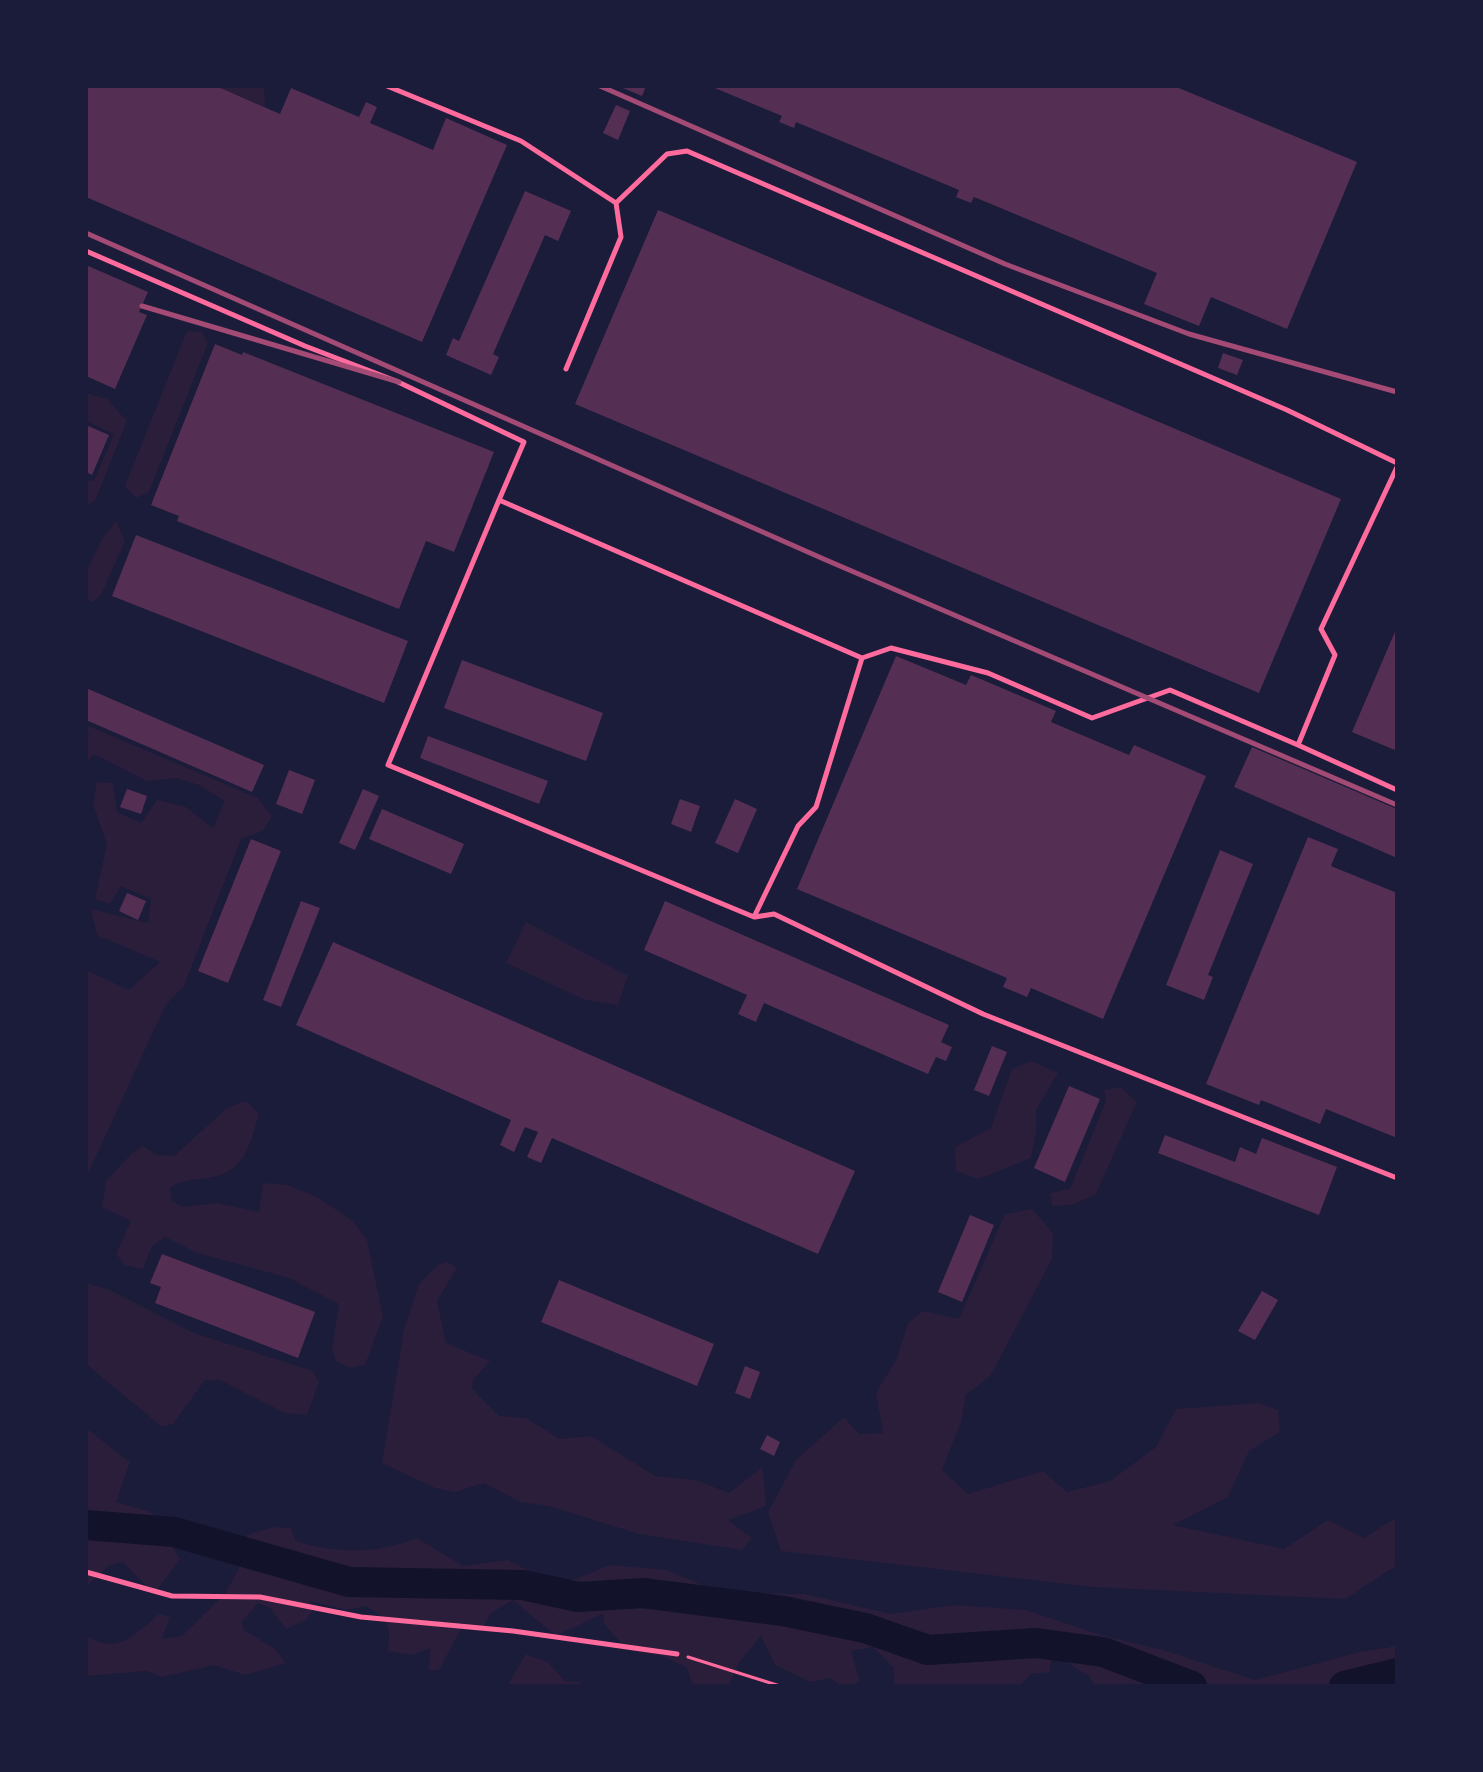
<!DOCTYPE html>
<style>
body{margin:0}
#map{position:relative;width:1483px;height:1772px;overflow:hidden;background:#1b1b3a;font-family:Rubik,sans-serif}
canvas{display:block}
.frame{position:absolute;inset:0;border:88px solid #1b1b3a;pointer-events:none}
</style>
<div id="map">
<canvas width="1483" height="1772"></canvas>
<div class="frame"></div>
</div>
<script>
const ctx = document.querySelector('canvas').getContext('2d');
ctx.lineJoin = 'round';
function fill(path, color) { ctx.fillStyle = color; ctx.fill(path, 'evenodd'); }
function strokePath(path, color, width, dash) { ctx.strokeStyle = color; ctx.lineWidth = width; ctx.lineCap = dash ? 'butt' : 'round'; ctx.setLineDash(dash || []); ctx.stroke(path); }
fill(new Path2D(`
 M216 86H264L265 107Z
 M187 331 202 332 208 343 149 492 136 498 125 486Z
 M86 393 107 399 127 421 95 501 86 506V479L94 481 114 434 86 421Z
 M116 521 125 541 101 595 92 602 86 599V572L102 539Z
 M86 725 258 798 272 816 263 831 241 839 184 986 165 1006 86 1178V970L129 990 160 962 97 935 91 909 148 923 151 899 121 886 110 904 95 899 107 845 93 804 97 782 113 783 117 812 141 823 157 800 186 807 213 828 225 801 199 785 176 778 147 781 94 754 86 763Z
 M526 922 628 976 618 1005 585 1000 506 963Z
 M1031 1061 1058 1073 1036 1110V1132L1031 1158 978 1179 956 1171 955 1147 991 1128 1012 1069Z
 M1120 1087 1137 1102 1096 1194 1072 1205 1052 1206 1050 1193 1070 1189 1106 1101 1104 1090Z
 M246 1101 259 1114C249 1147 245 1173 207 1178 193 1180 181 1180 170 1188L172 1201 183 1207 217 1203 259 1212 263 1183 287 1185 317 1197 353 1221 367 1240 383 1317 365 1365 350 1368 336 1361 332 1349 339 1304 289 1278 197 1253 165 1237 152 1246 143 1269 125 1265 116 1254 131 1221 102 1207 106 1181 133 1152 143 1146 157 1155 174 1156 227 1108Z
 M1032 1209 1053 1233 1052 1259 991 1375 966 1395 961 1422 942 1470 968 1494 1043 1471 1067 1492 1110 1481 1156 1447 1176 1409 1259 1403 1278 1410 1280 1432 1249 1451 1228 1497 1173 1525 1284 1549 1328 1520 1364 1538 1397 1517V1565L1345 1599 1093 1587 781 1551 768 1512 796 1460 844 1417 859 1434 883 1433 876 1393 897 1358 908 1323 923 1311 959 1319 1005 1214Z
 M447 1262 457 1268 437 1301 446 1343 490 1361 473 1380 472 1389 499 1416 526 1418 560 1439 591 1436 655 1476 696 1480 729 1493 763 1467 766 1506 728 1520 752 1538 742 1550 639 1534 549 1506 520 1502 484 1483 455 1492 435 1488 382 1463 404 1329 419 1284 438 1265Z
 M86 1283 110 1290 194 1333 313 1371 319 1382 307 1415 285 1413 220 1380H205L173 1424 162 1427 86 1364Z
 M86 1428 130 1462 116 1502 151 1512 180 1559 154 1594 123 1562 110 1565 86 1587Z
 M276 1527 291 1528 296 1541C337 1554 377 1554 417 1538L463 1566 508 1560 544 1579 573 1580 610 1565 667 1570 721 1593 805 1594 891 1614 954 1605 1026 1610 1104 1636 1163 1650 1255 1680 1360 1652 1397 1646V1686H1095L1089 1676 1052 1654 1050 1672 1031 1674 1020 1686H894V1668L873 1647 851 1651 860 1681C849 1690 840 1686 830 1678L810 1682 775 1665 761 1636 738 1664 729 1686H693L687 1668 663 1656 627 1650 604 1624V1613L556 1636 513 1600 491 1613 481 1631 461 1629 439 1670 429 1671 430 1648 412 1655 388 1651C391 1626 389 1620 366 1606L347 1610 310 1601 312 1611 306 1620 286 1629 270 1608 258 1603 242 1622 244 1630 275 1649 286 1663 245 1675 214 1665 162 1677 146 1671 86 1676V1636C117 1655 135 1635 159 1614L170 1617 162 1639 182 1636 225 1594 239 1568 243 1540 251 1533Z
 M526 1654 548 1662 565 1681 580 1682 581 1686H507Z`), '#2a1e3b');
strokePath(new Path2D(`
 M86 1525 174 1532 349 1582 523 1585 578 1597 643 1593 783 1611 865 1628 928 1650 1036 1643 1103 1652 1192 1686
 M1344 1686 1397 1673`), '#12122b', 30);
fill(new Path2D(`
 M86 86H216L280 114 291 88 359 117 366 102 377 107 370 123 433 150 446 118 507 145 422 342 86 197Z
 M618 86H646L642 96Z
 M710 86H1174L1357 162 1287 329 1211 297 1199 326 1144 304 1157 273 974 197 971 203 956 197 959 190 796 122 794 128 779 122 782 116Z
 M616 105 630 111 618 140 603 133Z
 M525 191 571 211 558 241 545 235 493 354 499 357 491 375 446 355 453 338 459 341Z
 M658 210 1341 499 1259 693 575 404Z
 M86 265 148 292 139 312 147 315 115 389 86 376Z
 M215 344 242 355 243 352 494 452 454 552 426 541 399 609 177 521 179 516 151 505Z
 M1223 353 1243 360 1237 375 1218 368Z
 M86 425 109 435 92 475 86 472Z
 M136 535 408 641 384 703 112 596Z
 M1397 627V751L1352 732Z
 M896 656 966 685 971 675 1056 711 1051 722 1129 755 1134 745 1206 776 1103 1019 1031 988 1027 997 1003 987 1007 978 797 889Z
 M462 660 603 713 586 761 444 708Z
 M86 688 264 765 252 792 86 720Z
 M428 736 548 781 539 804 420 758Z
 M1252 747 1397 809V858L1234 787Z
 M289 770 315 780 302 814 276 804Z
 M127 789 147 796 141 814 120 807Z
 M363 789 379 796 355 850 339 843Z
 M680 799 700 806 691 832 671 824Z
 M735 799 757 809 738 853 715 843Z
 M382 809 464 844 451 874 369 839Z
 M1308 837 1338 849 1331 866 1397 893V1138L1326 1109 1320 1124 1261 1100 1259 1105 1206 1084Z
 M251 839 281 851 228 983 198 971Z
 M1220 850 1253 864 1208 975 1213 977 1204 1000 1166 985Z
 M127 893 146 901 138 920 119 911Z
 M301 901 320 908 281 1007 263 1000Z
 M665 901 949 1025 941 1042 952 1047 946 1061 936 1057 928 1074 764 1003 756 1022 738 1014 747 995 644 950Z
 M333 942 855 1171 818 1254 552 1138 541 1163 527 1157 538 1132 525 1127 514 1152 500 1145 511 1120 296 1025Z
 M992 1046 1007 1052 989 1096 974 1090Z
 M1069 1086 1100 1099 1065 1182 1034 1168Z
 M1165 1135 1235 1162 1240 1147 1256 1154 1262 1138 1337 1167 1319 1215 1158 1153Z
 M970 1215 994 1225 962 1302 938 1292Z
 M162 1254 315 1312 298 1358 155 1303 161 1287 150 1283Z
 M559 1280 714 1344 697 1386 541 1322Z
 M1262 1291 1278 1300 1255 1340 1238 1331Z
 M745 1366 760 1372 750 1399 735 1393Z
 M767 1435 780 1442 774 1456 760 1449Z`), '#542f53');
strokePath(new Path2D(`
 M688 1657 780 1686`), '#ff6b9d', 3);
strokePath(new Path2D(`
 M387 86 521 141 616 203 621 237 566 369
 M616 203 667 154 687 151 1287 410 1397 463
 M86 251 305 346 396 381 524 442 499 500 862 658 891 648 988 673 1092 718 1170 690 1298 745 1335 655 1321 629 1397 467
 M499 500 388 765 754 917 798 826 816 807 862 658
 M1298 745 1397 790
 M755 917 774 914 983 1014 1397 1178
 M86 1572 172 1596 260 1597 361 1617 513 1631 677 1654`), '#ff6b9d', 5);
strokePath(new Path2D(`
 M600 86 1005 264 1189 334 1397 392
 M86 233 826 560 1397 805
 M142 306 399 382`), '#a44b75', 5);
</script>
